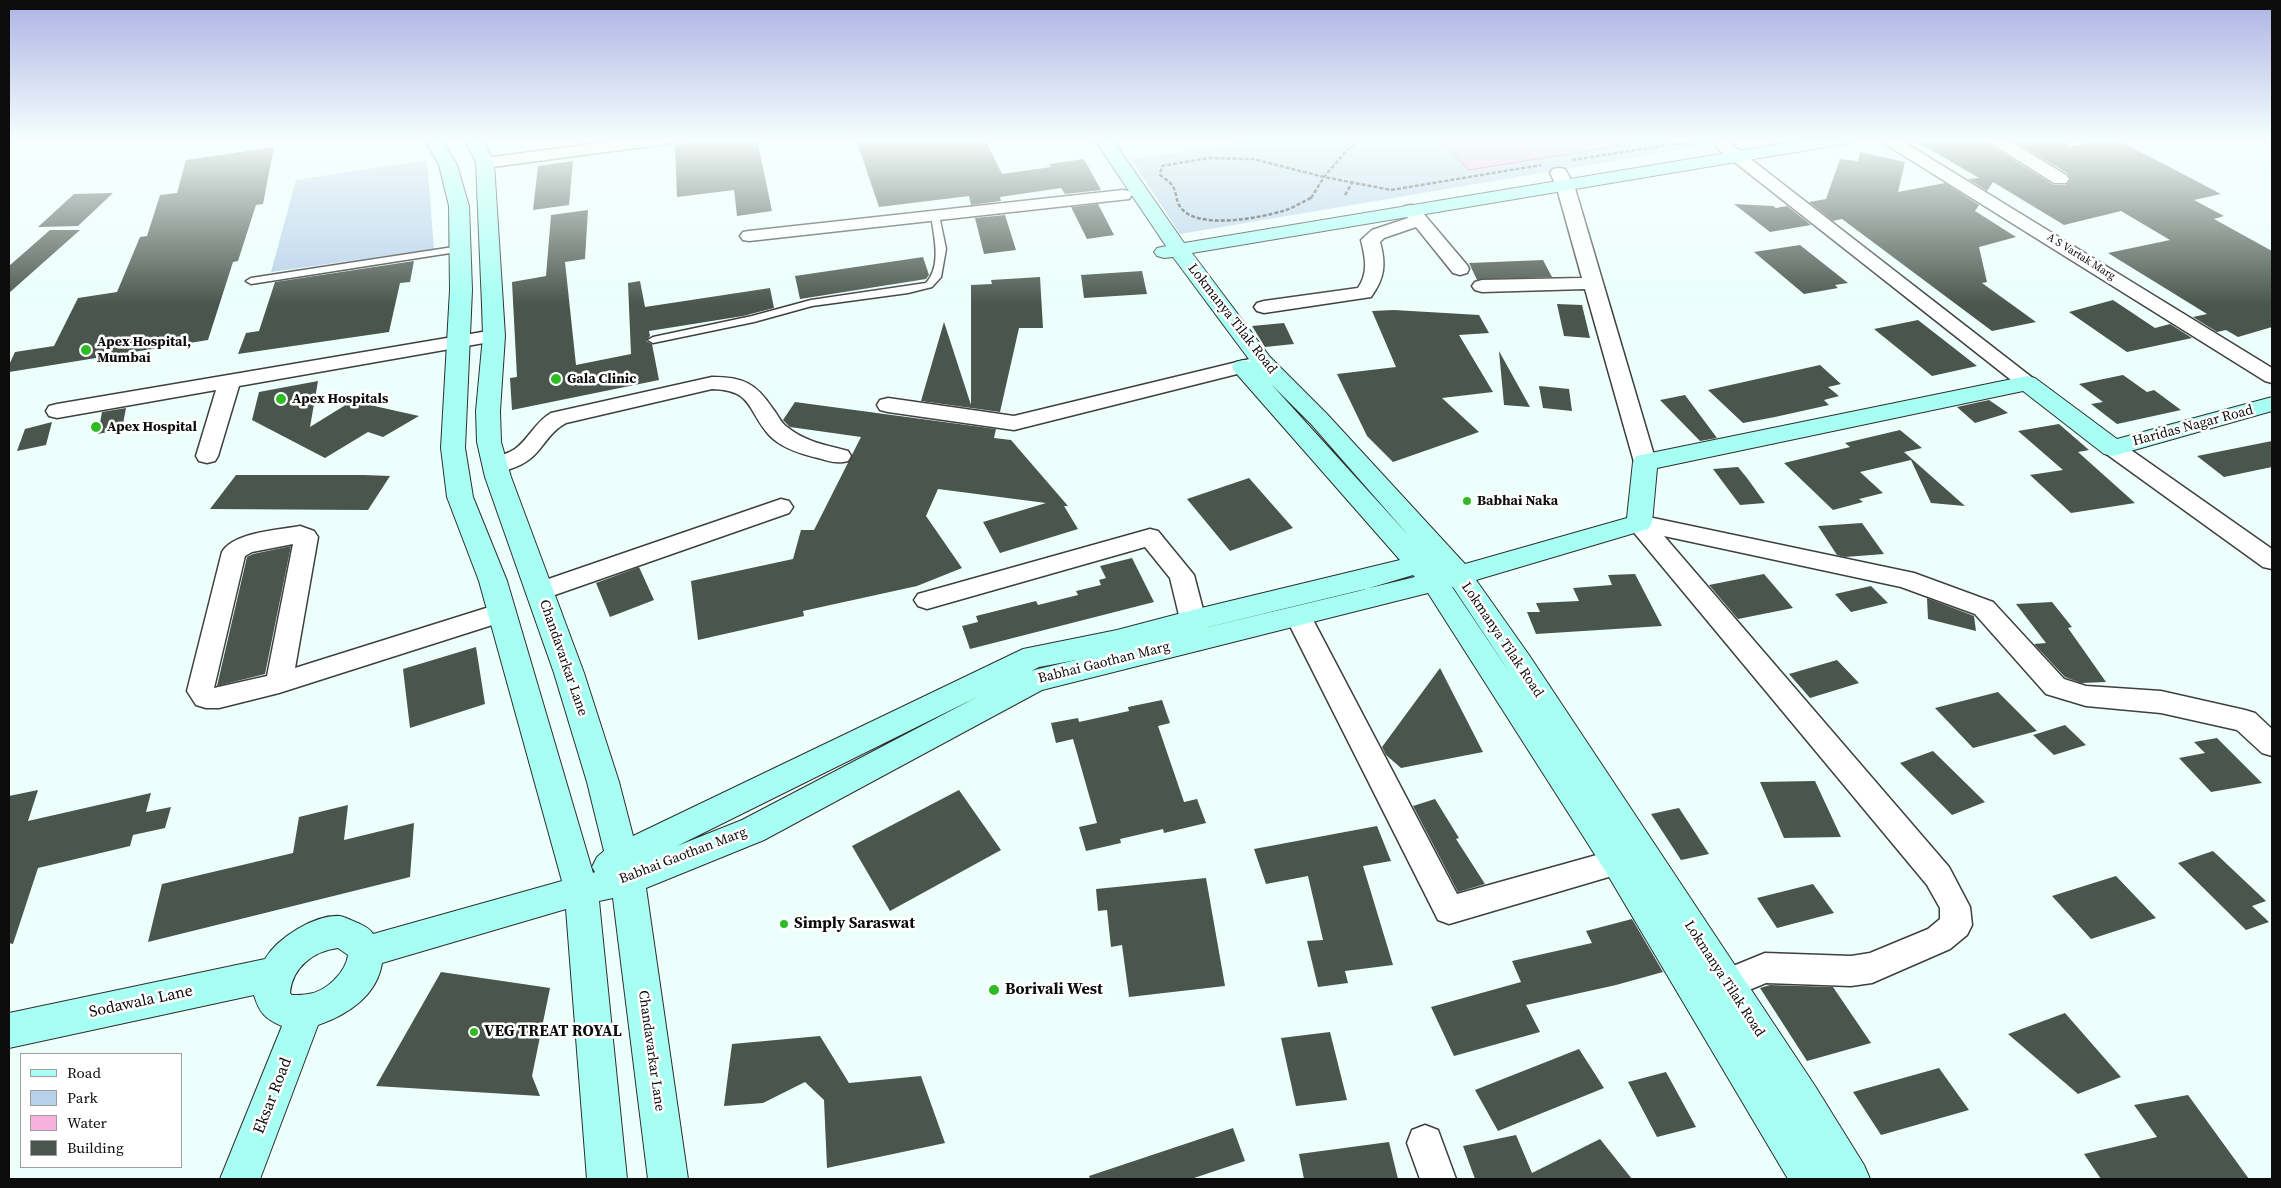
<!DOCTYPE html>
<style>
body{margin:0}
#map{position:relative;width:2281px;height:1188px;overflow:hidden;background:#ecfffb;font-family:"Source Serif 4",serif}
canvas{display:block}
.frame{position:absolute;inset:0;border:10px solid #0c0c0c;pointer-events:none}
.legend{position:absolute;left:20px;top:1053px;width:162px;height:115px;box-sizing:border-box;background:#fff;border:1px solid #9e9e9e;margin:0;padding:6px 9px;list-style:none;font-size:15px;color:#0c0c0c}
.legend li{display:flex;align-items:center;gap:10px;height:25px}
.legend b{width:25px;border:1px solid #9e9e9e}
</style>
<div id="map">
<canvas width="2281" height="1188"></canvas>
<div class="frame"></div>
<ul class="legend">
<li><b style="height:6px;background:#a7fff4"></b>Road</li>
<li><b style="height:14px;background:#b6d1e9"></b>Park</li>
<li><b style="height:14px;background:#f6b1dd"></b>Water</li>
<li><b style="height:14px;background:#49554d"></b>Building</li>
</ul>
</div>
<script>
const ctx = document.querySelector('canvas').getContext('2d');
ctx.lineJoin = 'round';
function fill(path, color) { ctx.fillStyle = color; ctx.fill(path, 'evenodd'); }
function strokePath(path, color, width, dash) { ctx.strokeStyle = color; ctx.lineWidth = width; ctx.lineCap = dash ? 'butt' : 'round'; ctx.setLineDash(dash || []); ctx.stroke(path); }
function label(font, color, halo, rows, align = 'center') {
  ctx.font = font + ' "Source Serif 4",serif'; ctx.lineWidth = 5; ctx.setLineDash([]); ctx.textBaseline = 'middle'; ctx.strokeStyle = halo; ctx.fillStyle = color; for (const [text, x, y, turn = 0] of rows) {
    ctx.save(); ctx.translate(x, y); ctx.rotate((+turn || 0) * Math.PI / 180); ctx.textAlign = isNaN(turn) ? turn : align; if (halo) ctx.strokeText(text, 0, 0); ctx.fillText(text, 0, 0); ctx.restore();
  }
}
fill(new Path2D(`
 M1269 139H1743L1180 234 1131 159Z
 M427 160 434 249 271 272 296 180Z`), '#b6d1e9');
const water = new Path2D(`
 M1442 139H1629L1618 146 1469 170Z`);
fill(water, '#f6b1dd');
strokePath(water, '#cd3893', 1);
fill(new Path2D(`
 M723 139H757L772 211 737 216 734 190 677 197 675 145Z
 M856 139H985L1002 174 1051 167 1049 164 1084 159 1101 190 1065 194 1061 188 1000 197 1001 201 971 205 969 196 879 207Z
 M1912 139H1985L1988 144 2054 185H2066L2070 178 2067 173 2010 139H2069V147L2105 139H2116L2221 194 2194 200 2224 216 2214 219 2272 251V327L2238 337 2226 330 2217 332 2193 317 2207 314 2108 253 2170 240 2121 211 2064 225 1993 182 1987 191 1968 179 1979 178Z
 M274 147 263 204 256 205 238 261 233 262 208 340 9 372V365L15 352 54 346 78 298 117 292 140 237 147 236 160 195 177 193 186 160Z
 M1860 152 1905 162 1898 192 1945 183 1979 205 1975 211 2016 237 1979 247 1987 282 1982 283 2036 322 1992 331 1842 219 1833 221 1809 202 1826 199 1840 159 1858 161Z
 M573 161 569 205 533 210 538 166Z
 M113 193 78 226 38 227 74 194Z
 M1098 204 1114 235 1087 239 1071 207Z
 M1734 204 1773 206 1776 208 1787 206 1811 225 1770 232Z
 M588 210 585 259 565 262 576 365 631 354 628 283 640 281 645 307 770 288 774 308 743 316 649 331 650 336 646 341 652 344 659 380 512 410 510 378 517 377 512 282 546 276 551 215Z
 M1005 215 1016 250 984 254 975 218Z
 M50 230H80L9 293V266Z
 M1800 245 1848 283 1835 285 1838 288 1804 294 1754 252Z
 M923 257 929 275 926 279 800 299 795 276Z
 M1543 260 1552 277 1477 280 1469 263Z
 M414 261 410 282 400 283 389 332 238 354 246 333 259 331 275 282Z
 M1142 271 1147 294 1084 298 1081 275Z
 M1040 277 1043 328H1019L1000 412 921 401 944 322 971 405V285L992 284 991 280Z
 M2113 300 2155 328 2170 324 2192 338 2127 352 2069 312Z
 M1557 304 1582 305 1590 338 1564 336Z
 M1394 310 1479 315 1489 333 1459 335 1493 392 1442 398 1479 432 1393 462 1367 436 1337 374 1396 367 1372 311Z
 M1918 320 1977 366 1932 376 1874 329Z
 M1284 323 1294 344 1265 347 1252 326Z
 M1499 351 1530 407 1504 405Z
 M1820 365 1841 384 1828 387 1839 396 1824 400 1829 405 1775 417 1743 423 1708 390Z
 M2123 375 2147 392 2154 390 2181 410 2117 424 2091 404 2103 402 2079 384Z
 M318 381 310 427 352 401 419 416 383 437 368 432 325 458 252 420 259 392Z
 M1539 386 1569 389 1572 411 1543 408Z
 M1685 395 1717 438 1700 441 1660 400Z
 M1989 400 2008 413 1975 423 1957 407Z
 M795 402 996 429 994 438 1011 440 1068 506H1064L1078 529 1000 553 983 522 1046 503 938 489 926 516 962 568 917 586 803 611 804 616 698 640 691 581 793 559 801 530H814L861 437 790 427 783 420Z
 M126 408 122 429 98 434 102 412Z
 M52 422 46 445 17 451 25 429Z
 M2059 424 2089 450 2078 452 2135 503 2071 513 2030 475 2063 470 2018 431Z
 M1900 430 1922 448 1904 452 1965 506 1931 503 1911 460 1860 472 1883 493 1859 499 1863 502 1833 510 1784 463 1850 447 1845 443Z
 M2272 441V467L2224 477 2197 456Z
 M1738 467 1747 478 1765 503 1740 505 1713 469Z
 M236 475H364L390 476 368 510 210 509Z
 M1249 478 1293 528 1230 551 1187 499Z
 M1862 523 1884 554 1845 557 1837 555 1818 526Z
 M291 546 265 674 217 686 247 557 253 554Z
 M1132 558 1154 602 970 649 962 626 978 622 976 616 1036 601 1038 605 1078 595 1076 591 1101 585 1099 580 1106 578 1100 566Z
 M639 567 654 600 610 617 596 583Z
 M1635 574 1662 626 1536 634 1527 612H1540L1536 603 1579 601 1573 588 1612 585 1608 575Z
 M1764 574 1793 608 1738 619 1709 585Z
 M1871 586 1888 603 1851 612 1835 594Z
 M1927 598 1974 616 1976 631 1928 619Z
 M2052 602 2072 627 2068 628 2106 682 2081 683 2065 677 2034 644 2046 643 2016 604Z
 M476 647 485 704 410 728 403 669Z
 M1837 660 1859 683 1810 698 1789 674Z
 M1440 668 1483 752 1401 768 1386 755 1382 747Z
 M1998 692 2037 731 1973 748 1935 708Z
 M1162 700 1170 723 1158 726 1184 802 1197 799 1206 823 1164 833 1163 829 1120 839 1121 843 1086 851 1079 827 1097 823 1073 739 1056 743 1051 723 1078 718 1079 722 1129 711 1128 707Z
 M2065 725 2086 745 2054 755 2033 735Z
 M2217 738 2262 783 2211 792 2179 758 2205 753 2194 742Z
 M1933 751 1985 802 1952 815 1900 763Z
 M1815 781 1841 837 1784 838 1760 782Z
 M38 790 28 821 151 793 146 812 171 807 165 828 133 835 130 846 38 868 13 944 9 943V796Z
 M959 790 1001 850 890 911 852 846Z
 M1435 799 1459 838 1456 839 1485 884 1458 892 1413 806Z
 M348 805 344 840 414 823 410 877 148 942 162 884 293 853 299 817Z
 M1679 808 1709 854 1681 860 1651 814Z
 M1377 826 1391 861 1363 866 1393 965 1345 971 1348 983 1318 987 1307 941 1323 940 1308 876 1266 884 1254 849Z
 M2213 851 2266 901 2252 906 2269 922 2246 930 2178 863Z
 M2116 876 2156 918 2091 939 2052 896Z
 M1206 878 1225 986 1129 997 1122 945 1111 947 1107 910 1098 911 1096 889Z
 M1813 884 1834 913 1777 928 1757 898Z
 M1632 919 1663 972 1616 985 1526 1005 1540 1032 1454 1056 1431 1007 1521 982 1512 961 1592 943 1586 931Z
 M441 972 550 988 532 1076 540 1096 376 1086Z
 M1770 985 1833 987 1871 1043 1807 1061 1760 988Z
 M2065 1013 2121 1077 2078 1094 2008 1034Z
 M1330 1032 1347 1100 1296 1106 1281 1038Z
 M820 1036 849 1083 921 1076 945 1143 827 1168 824 1100 805 1082 763 1103 724 1106 732 1044Z
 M1579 1049 1604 1088 1498 1131 1475 1090Z
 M1939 1068 1969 1110 1881 1135 1853 1092Z
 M1666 1072 1696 1127 1657 1137 1628 1082Z
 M2188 1095 2249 1179H2101L2084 1154 2157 1137 2134 1105Z
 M1233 1128 1245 1161 1191 1179H1090L1089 1176Z
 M1516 1135 1532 1173 1600 1139 1632 1179H1475L1463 1146Z
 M1389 1142 1398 1179H1304L1299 1154Z`), '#49554d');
const lane = new Path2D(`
 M935 212 939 215 946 249 941 277 932 287 908 293 812 306 754 322 653 343 648 340 653 337 752 316 811 300 926 283C942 265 934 237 931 215Z
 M460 246 465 249 463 251 251 284 246 281 251 278Z`);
const street = new Path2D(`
 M629 139H674L672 142 666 144 485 168 479 167 477 163 479 159 485 158Z
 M1880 139H1899L2272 368V383L2265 381 1882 142Z
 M1987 139H2006L2066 175 2069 179 2066 183H2054L1989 142Z
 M1724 141 1730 143 2034 379 2037 383 2034 387 2027 389 2020 387 1718 149 1716 146 1718 143Z
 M1559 168 1565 169 1574 185 1656 462 1653 467 1645 469 1637 467 1634 462 1585 289 1482 292 1475 290 1472 286 1475 282 1482 280 1582 278 1556 185 1550 173 1553 169Z
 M1123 190 1129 191 1132 195 1129 199 749 241 743 240 740 236 743 232 749 231Z
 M1411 205 1417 206 1467 265 1469 269 1467 273 1460 275 1453 273 1416 227 1384 238 1380 242C1386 264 1385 278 1371 297L1264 313 1257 311 1254 307 1257 303 1264 301 1358 288C1369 272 1365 257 1361 240L1372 230 1408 218 1402 210 1405 206Z
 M494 330 501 332 504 336 501 340 239 386 218 456 215 461 207 463 199 461 196 456 216 390 57 418 49 416 46 411 49 406 57 404Z
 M1262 356 1269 358 1272 362 1269 366 1014 430 888 412 880 410 877 405 880 400 888 398 1014 416Z
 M712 377C743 377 756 383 773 409 778 415 781 423 787 427 805 442 826 445 848 451L851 456 848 461C837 464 828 461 818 458 801 454 781 448 769 435 747 410 753 390 712 389L566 423C541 437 543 459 510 469 501 472 496 473 487 471L484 466C490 457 505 456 515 449 529 439 535 422 551 413Z
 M2113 441 2121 443 2272 549V569L2263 567 2105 453 2102 448 2105 443Z
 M781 499 789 501 793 507 789 513 549 597 540 600 531 597 528 591 531 585Z
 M1639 515 1914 573 1993 602 2064 679 2086 686 2161 691 2245 710 2255 713 2272 729V756L2262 753 2237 730 2161 713 2086 706 2046 694 1975 614 1901 587 1664 536 1949 867 1970 907 1972 925 1967 935 1950 949 1872 983 1851 986 1766 983 1727 999 1716 995 1711 984 1716 973 1765 953 1851 956 1870 953 1928 929 1940 919V908L1927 885 1631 529 1627 523 1631 517Z
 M300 526 314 531 318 537 295 668 502 603 511 605 515 612 511 619 279 693 219 708H206L196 705 187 691 222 552C234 532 279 530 300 526ZM293 544 267 676 214 688 245 556 252 552Z
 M1150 529 1158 531 1194 575 1211 640 1207 647 1198 650 1189 647 1185 640 1170 578 1145 547 927 609 918 606 914 600 918 594Z
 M1298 607 1307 609 1311 616 1457 894 1618 849 1629 853 1633 862 1629 871 1449 924 1438 920 1285 616 1289 609Z
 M1425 1125 1438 1130 1456 1179H1420L1407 1143 1412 1130Z`);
const secondary = new Path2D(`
 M424 139H442L457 165 469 206 472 290 465 448 473 497 507 581 593 873 595 872 592 867 597 857 604 851 587 782 554 673 485 477 477 442 476 411 483 336 482 305 476 163 465 139H483L494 163 505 336 500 411 501 442 511 477 584 673 619 782 633 836 1023 649 1117 630 1193 610 1400 560 1235 372 1232 367 1235 362 1243 360 1251 362 1173 257 1164 258 1157 256 1154 252 1157 248 1166 246 1094 139H1112L1184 243 1811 139H1853L1850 143 1844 144 1192 253 1270 357 1327 414 1465 564 1627 518 1633 462 1636 456 2027 376 2035 378 2117 439 2272 397V411L2113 456 2104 454 2023 391 1657 468 1652 523 1648 529 1476 580 1529 655 1815 1086 1864 1165 1870 1179H1788L1606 872 1428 593 1042 690 764 840 646 888 688 1179H648L613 898 599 901 627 1179H587L566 909 382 963C377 996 347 1015 318 1025L260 1179H220L282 1026C265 1019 259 1012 254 995L9 1048V1013L265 959C277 938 315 914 340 916 345 917 353 921 358 923 364 926 370 928 373 934L562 881 479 581 447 497 441 448 450 290 449 206 439 165ZM1271 384 1311 424 1409 536ZM1413 575 1415 577 1171 636 1359 591ZM1452 587H1453L1512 676ZM1076 660 1034 670 1031 671 1039 667ZM977 697 742 820 677 846ZM338 948 348 955C346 972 326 992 308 994 303 995 297 995 292 995L290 993C292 967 314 951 338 948Z`);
strokePath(lane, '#3f3f3f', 3);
strokePath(street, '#3f3f3f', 3);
strokePath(secondary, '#2e2e2e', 2);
strokePath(new Path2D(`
 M1657 139 1664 145
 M1348 149 1364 139
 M1572 160 1706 139
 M1345 195 1352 183
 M1311 198C1302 202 1293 208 1283 211 1259 218 1206 228 1185 212 1174 203 1178 193 1172 185 1169 181 1164 178 1160 175L1162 166 1208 158 1253 159 1324 177 1391 190 1541 165`), '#2e2e2e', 2.5, [4, 2]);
fill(lane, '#fff');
fill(street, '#fff');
fill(secondary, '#a7fff4');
strokePath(new Path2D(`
 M1311 198 1324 177 1348 149`), '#2e2e2e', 2.5, [4, 2]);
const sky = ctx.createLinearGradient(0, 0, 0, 305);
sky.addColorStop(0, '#adb3e4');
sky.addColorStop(0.46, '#f6fffd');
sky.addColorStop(1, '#f6fffd00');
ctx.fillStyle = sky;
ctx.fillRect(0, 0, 2281, 305);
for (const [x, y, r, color] of [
 [86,350,6,"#2ebc25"],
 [556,379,6,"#2ebc25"],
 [281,399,6,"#2ebc25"],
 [96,427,6,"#2ebc25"],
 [1467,501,5,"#2ebc25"],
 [784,924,5,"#2ebc25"],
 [994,990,6,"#2ebc25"],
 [474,1032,5,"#2ebc25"]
]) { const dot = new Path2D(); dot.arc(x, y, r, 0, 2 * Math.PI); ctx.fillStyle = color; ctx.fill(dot); strokePath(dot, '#fff', 2); }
label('11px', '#0c0c0c', '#fff', [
 ["A S Vartak Marg",2081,257,32]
]);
label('14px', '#0c0c0c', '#fff', [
 ["Lokmanya Tilak Road",1232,319,52],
 ["Haridas Nagar Road",2193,426,-15],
 ["Lokmanya Tilak Road",1502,640,56],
 ["Chandavarkar Lane",563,658,71],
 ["Babhai Gaothan Marg",1104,663,-14],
 ["Babhai Gaothan Marg",683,856,-21],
 ["Lokmanya Tilak Road",1724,979,57],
 ["Chandavarkar Lane",651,1051,82]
]);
label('bold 14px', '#0c0c0c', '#fff', [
 ["Apex Hospital,",97,342],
 ["Mumbai",97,358],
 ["Gala Clinic",567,379],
 ["Apex Hospitals",292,399],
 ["Apex Hospital",107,427],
 ["Babhai Naka",1477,501]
], 'left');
label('bold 16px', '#0c0c0c', '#fff', [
 ["Simply Saraswat",794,924],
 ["Borivali West",1005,990],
 ["VEG TREAT ROYAL",484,1032]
], 'left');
label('16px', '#0c0c0c', '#fff', [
 ["Sodawala Lane",141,1002,-12],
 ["Eksar Road",273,1096,-69]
]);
</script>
